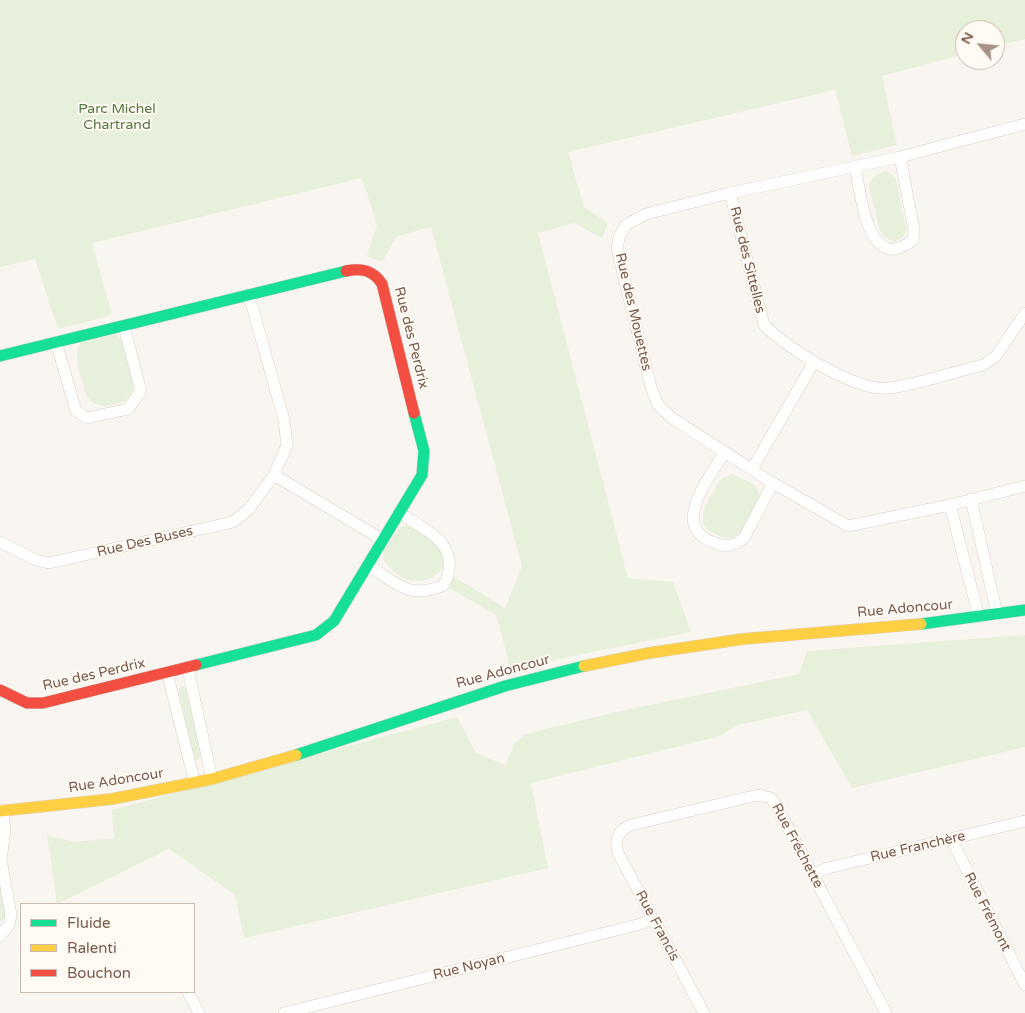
<!DOCTYPE html>
<meta charset="utf-8">
<style>
body{margin:0}
#map{position:relative;width:1025px;height:1013px;overflow:hidden;background:#f9f5f0;font-family:"Varela Round",sans-serif}
canvas{display:block}
.legend{position:absolute;left:20px;top:903px;width:175px;height:90px;box-sizing:border-box;background:#fffaf3;border:1px solid #cabbb1;margin:0;padding:6px 9px;list-style:none;font-size:15px;color:#7a5c4d}
.legend li{display:flex;align-items:center;gap:10px;height:25px}
.legend b{width:25px;border:1px solid #cabbb1}
.north{position:absolute;left:955px;top:20px;width:50px;height:50px;box-sizing:border-box;background:#fffaf3;border:1px solid #cabbb1;border-radius:50%;rotate:298deg;font-size:14px;font-weight:700;line-height:20px;text-align:center;color:#7a5c4d}
.north::after{content:'';display:block;margin:auto;width:18px;height:22px;background:#a69286;clip-path:polygon(50% 0,100% 100%,50% 72%,0 100%)}
</style>
<div id="map">
<canvas width="1025" height="1013"></canvas>
<ul class="legend">
<li><b style="height:6px;background:#16e098"></b>Fluide</li>
<li><b style="height:6px;background:#ffcf43"></b>Ralenti</li>
<li><b style="height:6px;background:#f24e42"></b>Bouchon</li>
</ul>
<div class="north">N</div>
</div>
<script>
const ctx = document.querySelector('canvas').getContext('2d');
ctx.lineJoin = 'round';
function fill(path, color) { ctx.fillStyle = color; ctx.fill(path, 'evenodd'); }
function strokePath(path, color, width, dash) { ctx.strokeStyle = color; ctx.lineWidth = width; ctx.lineCap = dash ? 'butt' : 'round'; ctx.setLineDash(dash || []); ctx.stroke(path); }
function label(font, color, halo, rows, align = 'center') {
  ctx.font = font + ' "Varela Round",sans-serif'; ctx.lineWidth = 4; ctx.setLineDash([]); ctx.textBaseline = 'middle'; ctx.strokeStyle = halo; ctx.fillStyle = color; for (const [text, x, y, turn = 0] of rows) {
    ctx.save(); ctx.translate(x, y); ctx.rotate((+turn || 0) * Math.PI / 180); ctx.textAlign = isNaN(turn) ? turn : align; if (halo) ctx.strokeText(text, 0, 0); ctx.fillText(text, 0, 0); ctx.restore();
  }
}
fill(new Path2D(`
 M0 0H1025V39L995 46V30H965V54L882 76 897 145 852 156 835 90 568 152 584 207 608 223 602 238 574 223 538 233 628 578 673 582 691 632 511 669 496 615 448 587 454 577 505 608 522 566 431 227 397 236 382 262 367 256 377 225 362 178 92 243 112 315 58 329 35 259 0 267Z
 M885 171 892 174 896 179 906 229 904 236 895 242 884 237 880 230 869 186 873 177Z
 M116 334 123 341 135 387 125 401C110 405 99 411 87 397 83 380 71 358 81 342Z
 M733 474 755 485C757 488 759 492 759 496 760 503 743 532 736 535 731 539 723 538 718 535 687 525 712 494 722 478Z
 M409 525C417 530 429 534 436 540 467 566 414 607 383 559L384 549 400 527Z
 M1025 635V747L852 788 807 710 738 725 720 736 531 783 548 868 244 938 235 895 169 849 57 904 47 835 74 842 114 838 112 810 457 717 476 753 505 765 515 743 525 734 612 713 799 674 807 651Z
 M183 686 186 688 202 755 198 760 194 758 179 692V688Z
 M0 885 6 916 0 922Z`), '#e7f0db');
const street = new Path2D(`
 M1025 124 900 157 730 193 646 214 626 225 619 237 617 249 651 387 658 405 672 418 773 483 848 526 950 505 1025 486
 M855 167C862 196 867 276 913 240L914 230 900 157
 M730 193 764 325C786 348 857 392 889 388 920 384 953 372 983 365L996 356 1025 313
 M56 342 76 411 87 418 128 409 141 391 124 326
 M724 453C710 477 670 525 712 542 725 548 734 546 744 538L773 483
 M752 469 814 362
 M274 475 383 540
 M971 499 997 614
 M950 505 979 617
 M0 542 36 560 49 563 233 522 249 509 274 475 287 445 284 420 249 295
 M369 566C398 584 409 600 444 585 463 545 428 532 400 513
 M188 669 212 779
 M167 673 195 783
 M951 839 1025 985
 M812 874 828 868 1025 821
 M0 936 9 925 11 915 1 859 5 830 3 810
 M188 992 199 1013
 M284 1013 641 924 653 919
 M704 1013 619 855C614 842 617 830 631 825L758 795 771 798 776 805 886 1013`);
const fast = new Path2D(`
 M0 356 346 271
 M921 624 1025 610
 M196 665 316 635 334 621 422 475 424 451 414 413
 M296 755 505 686 584 666`);
const slow = new Path2D(`
 M584 666 649 653 743 639 921 624
 M0 811 112 799 212 779 296 755`);
const jam = new Path2D(`
 M346 271C362 268 373 270 382 284L414 413
 M0 690 27 703H43L196 665`);
strokePath(street, '#d7d1cb', 12);
strokePath(fast, '#d9d2cb', 12);
strokePath(slow, '#d9d2cb', 12);
strokePath(jam, '#d9d2cb', 12);
strokePath(street, '#fefefd', 11);
strokePath(fast, '#16e098', 11);
strokePath(slow, '#ffcf43', 11);
strokePath(jam, '#f24e42', 11);
label('14px', '#537a41', '#fffaf3', [
 ["Parc Michel",117,109],
 ["Chartrand",117,125]
]);
label('14px', '#7a5c4d', '#fffaf3', [
 ["Rue des Sittelles",747,260,76],
 ["Rue des Mouettes",633,312,77],
 ["Rue des Perdrix",411,338,76],
 ["Rue Des Buses",145,542,-13],
 ["Rue Adoncour",905,609,-5],
 ["Rue Adoncour",503,672,-15],
 ["Rue des Perdrix",94,675,-13],
 ["Rue Adoncour",116,781,-9],
 ["Rue Fréchette",797,846,62],
 ["Rue Franchère",918,847,-13],
 ["Rue Frémont",987,912,63],
 ["Rue Francis",657,926,62],
 ["Rue Noyan",469,967,-14]
]);
</script>
